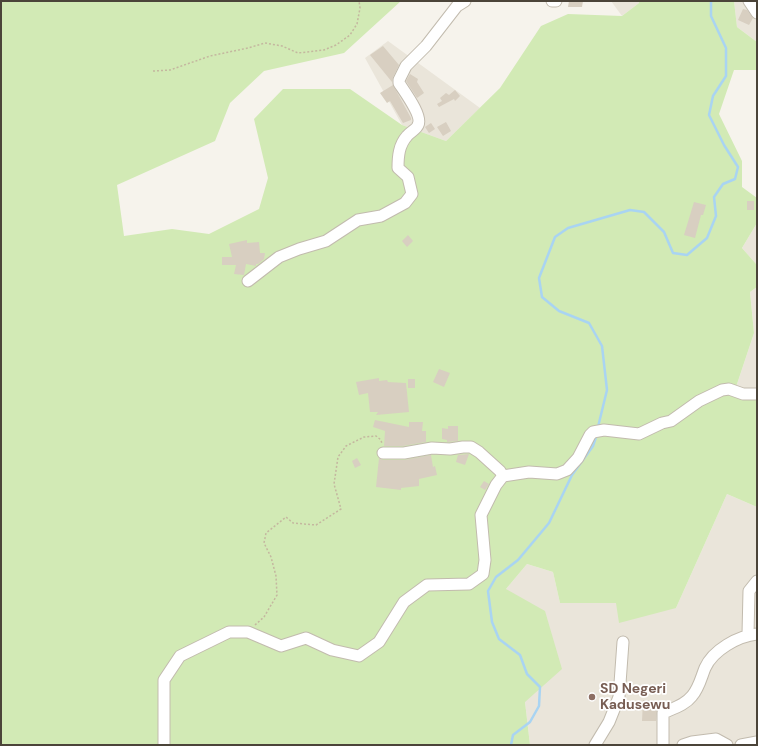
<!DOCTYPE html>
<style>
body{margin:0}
#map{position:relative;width:758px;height:746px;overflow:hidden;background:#f6f3ec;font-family:"DM Sans",sans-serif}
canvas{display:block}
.frame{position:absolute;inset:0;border:2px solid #4b4439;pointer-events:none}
</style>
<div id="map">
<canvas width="758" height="746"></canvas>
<div class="frame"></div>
</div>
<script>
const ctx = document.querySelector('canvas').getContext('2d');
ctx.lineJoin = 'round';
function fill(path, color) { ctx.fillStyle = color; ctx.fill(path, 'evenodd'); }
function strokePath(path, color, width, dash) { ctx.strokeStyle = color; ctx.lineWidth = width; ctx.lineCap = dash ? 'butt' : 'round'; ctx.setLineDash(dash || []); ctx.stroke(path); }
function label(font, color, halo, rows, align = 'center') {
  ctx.font = font + ' "DM Sans",sans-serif'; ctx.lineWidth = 3.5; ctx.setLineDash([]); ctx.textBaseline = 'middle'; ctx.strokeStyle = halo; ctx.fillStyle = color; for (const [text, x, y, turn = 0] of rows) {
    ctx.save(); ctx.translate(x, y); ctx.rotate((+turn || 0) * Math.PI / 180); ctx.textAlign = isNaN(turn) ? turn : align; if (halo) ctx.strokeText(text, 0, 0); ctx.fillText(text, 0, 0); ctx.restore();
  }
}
fill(new Path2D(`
 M611 1H639V3L622 16Z
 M734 1H757V42L737 27Z
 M388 41 480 108 446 141 402 125 365 58Z
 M757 223V265L742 248Z
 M757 287V392L735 390 754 333 750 292Z
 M727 494 757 507V745H530L525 702 506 589 527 564 553 572 560 603H616L676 608Z`), '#eae5da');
fill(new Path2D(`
 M1 1H401L344 53 264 71 230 103 215 141 117 185 124 236 172 229 209 234 259 209 268 178 254 119 283 89H350L402 125 446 141 500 88 541 26 568 14 622 16 639 3V1H734L737 27 757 42V70H734L719 114 742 161V187L757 198V223L742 248 757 265V287L750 292 754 333 735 390 757 392V507L727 494 676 608 619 623 616 603H560L553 572 527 564 506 589 545 611 562 669 525 702 530 745H1Z`), '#d2eab5');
strokePath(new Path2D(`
 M598 427 607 390 602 346 589 323 559 311 542 297 539 278 555 237 568 228 630 210 644 212 664 232 673 253 687 255 707 238 716 216 714 197 723 184 735 179 738 167 724 145 709 115 713 96 726 76V48L711 16V1
 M511 745 513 735 530 722 539 706 540 687 527 674 520 655 499 639 492 622 488 591 496 577 518 560 549 523 572 475 593 446 597 434`), '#a9d4f2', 2.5);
fill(new Path2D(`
 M569 1H583L582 7H568Z
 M743 9 747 10 753 18 749 25 738 20Z
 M383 46 399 65 393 77 392 82 370 55Z
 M410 74 418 79 417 82 424 93 417 98 406 81Z
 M393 85 411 118V120L403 123 390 101 387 103 380 93Z
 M455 90 460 96 455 101 454 99 439 107 437 104 442 101 440 98 446 93 449 95Z
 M446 122 451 131 443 136 437 127Z
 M431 123 435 129 429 133 425 127Z
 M747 201H754V210H747Z
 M694 202 706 205 703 215H701L695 238 684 235Z
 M408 235 413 241 407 247 402 241Z
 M247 240V243L259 242 260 253H265L264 259 258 264H256V266L246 264 244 275 234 274 236 265H222V257H232L229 244Z
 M439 369 450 373 444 387 433 382Z
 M379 378V381L387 380 388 382 406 383 409 412 376 415 378 412H370L368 393 359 395 356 382Z
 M408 379H415V388H408Z
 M375 420 409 427V422H423L422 431H426V442L403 446H384L385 431 373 427Z
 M448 426H458V441L447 442V440L442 439V428L448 429Z
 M469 454 465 465 456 462 458 455Z
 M431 455 433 467 435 466 437 475 419 479V486L401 488V490L376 487 379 458 383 460H404Z
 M357 458 361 465 355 468 352 461Z
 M484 481 489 484 485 490 480 487Z
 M643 700 663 701 662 706 657 710 656 721H642Z`), '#d8cfc1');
const minor = new Path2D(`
 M552 1H556
 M749 1 757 13
 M248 281 279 257 299 249 326 241 358 220 381 216 405 203 412 194 408 177 398 168C398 156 399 145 407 136 410 132 417 129 418 125 423 116 404 91 399 83V80L406 66 426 46 457 6 465 1
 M383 453H404L432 448 450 449 463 447H471L479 452 500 471 503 476 529 472 557 474 567 470 578 458 590 435 593 432 604 430 639 434 662 423 671 421 699 401 722 390 729 389 743 394H757
 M748 634 749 591 757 581
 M164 745V680L180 656 229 632H248L281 646 306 638 332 650 359 656 379 642 404 602 427 585 469 584 483 574 485 560 481 515 496 485 503 476
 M595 745 609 722 619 697 623 642
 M663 745V713C674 708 685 705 692 696 699 688 701 678 705 668 713 650 738 636 757 634
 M683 745 692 742 716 739 727 745
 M741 745 757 742`);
strokePath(minor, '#c2bbae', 13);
strokePath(new Path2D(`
 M153 71 170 70 210 56 248 48 265 43 282 46 298 53 324 50 336 45 350 35 357 24 360 8 359 1
 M255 625 264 617 277 595 276 576 271 557 264 543 266 533 286 517 293 523 316 525 341 509 334 484 338 457 346 446 364 437 376 436 381 440 382 444`), '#c4b79f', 1.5, [2, 2]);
strokePath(minor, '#fff', 11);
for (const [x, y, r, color] of [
 [592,697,4,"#8d6e63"]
]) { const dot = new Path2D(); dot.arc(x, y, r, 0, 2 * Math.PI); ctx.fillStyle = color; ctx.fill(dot); strokePath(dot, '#fff', 1.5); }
label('bold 14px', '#785e54', '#fff', [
 ["SD Negeri",600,689],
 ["Kadusewu",600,705]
], 'left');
</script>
